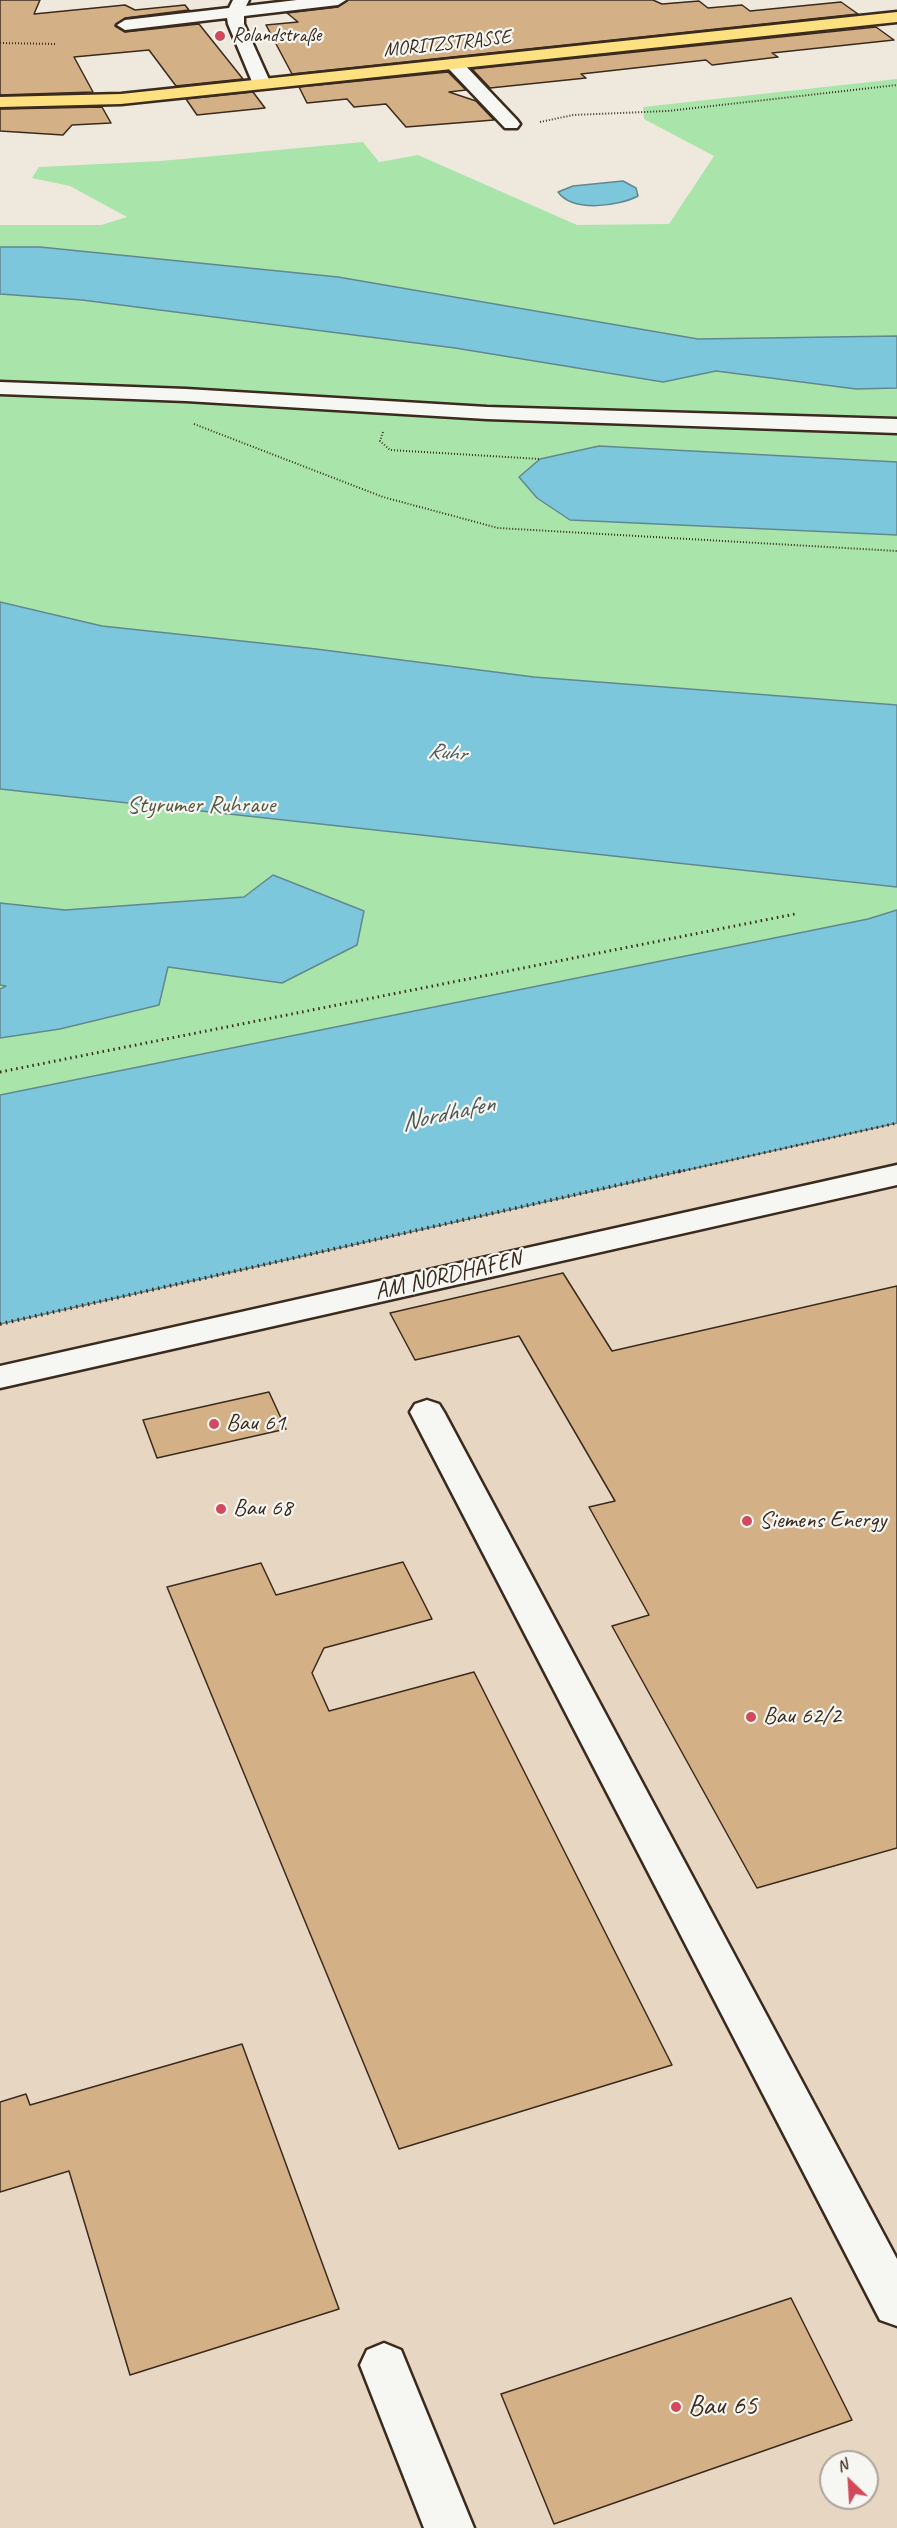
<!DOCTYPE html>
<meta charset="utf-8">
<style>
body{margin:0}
#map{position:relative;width:897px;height:2528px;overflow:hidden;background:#efe8dc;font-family:Caveat,sans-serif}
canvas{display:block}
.north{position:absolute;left:819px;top:2450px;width:60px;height:60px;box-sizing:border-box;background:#f6f6f2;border:2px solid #aba49d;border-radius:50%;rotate:335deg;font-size:16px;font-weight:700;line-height:24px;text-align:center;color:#3b2a1e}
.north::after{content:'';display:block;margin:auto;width:21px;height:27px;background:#d1495b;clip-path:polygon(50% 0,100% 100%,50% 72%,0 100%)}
</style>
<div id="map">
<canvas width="897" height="2528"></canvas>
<div class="north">N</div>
</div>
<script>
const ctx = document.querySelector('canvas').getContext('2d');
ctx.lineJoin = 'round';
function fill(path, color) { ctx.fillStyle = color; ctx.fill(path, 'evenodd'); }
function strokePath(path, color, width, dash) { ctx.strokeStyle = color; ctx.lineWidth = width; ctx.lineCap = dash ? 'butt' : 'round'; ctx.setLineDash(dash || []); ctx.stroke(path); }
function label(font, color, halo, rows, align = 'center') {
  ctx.font = font + ' Caveat,sans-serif'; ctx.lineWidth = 4.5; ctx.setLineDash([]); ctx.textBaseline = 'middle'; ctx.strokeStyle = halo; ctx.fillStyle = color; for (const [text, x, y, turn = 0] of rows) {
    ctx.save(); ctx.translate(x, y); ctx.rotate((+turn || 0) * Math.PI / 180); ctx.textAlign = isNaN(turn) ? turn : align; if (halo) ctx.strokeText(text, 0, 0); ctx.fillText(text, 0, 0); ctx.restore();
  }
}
fill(new Path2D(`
 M897 1123V2528H0V1324ZM831 2462H867V2498H831Z`), '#e7d7c2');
fill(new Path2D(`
 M897 79V462L600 446 570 520 897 535V873L846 882 897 887V910L868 919 0 1095V225H101L127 217 70 186 32 178 39 167 161 161 363 142 379 162 418 155 577 225 669 224 714 156 644 119 643 107Z`), '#a9e5ab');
const water = new Path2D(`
 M623 181 636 188 638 196C619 206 573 213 558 192L573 186Z
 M0 247H40L338 277 698 339 897 336V388L856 389 716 371 663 382 455 348 82 300 0 294Z
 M599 446 897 462V535L570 520 537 498 519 477 540 459Z
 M0 602 102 626 316 649 534 677 897 705V887L0 789Z
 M273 875 364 911 357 945 282 983 168 967 159 1005 60 1029 0 1038V989L6 986 0 985V903L65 910 244 897Z
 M897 910V1123L0 1324V1095L868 919Z`);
fill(water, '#7cc7db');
strokePath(water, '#62888f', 1.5);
const building = new Path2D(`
 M0 0H40L34 14 125 5 135 10 185 5 189 10 125 18 115 26 125 32 199 24 243 79 176 86 149 50 74 57 93 92 0 95Z
 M348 0H653L662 4 699 1 708 8 742 5 750 11 841 2 858 14 292 74 266 25 298 22 287 13 338 7Z
 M876 27 894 40 772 53 778 57 712 65 706 60 581 74 586 78 490 88 472 69Z
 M448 72 466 90 449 92 476 101 494 120 406 127 386 104 354 107 347 99 307 103 299 87Z
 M253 92 265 108 197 115 186 99Z
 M102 107 111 123 72 125 63 135 0 131V109Z
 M563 1273 612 1351 897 1286V1848L757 1888 612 1626 649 1615 589 1507 615 1501 519 1336 415 1360 390 1313Z
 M269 1392 286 1429 157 1458 143 1420Z
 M403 1562 432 1619 324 1648 312 1673 329 1711 474 1672 672 2065 399 2149 167 1587 261 1563 276 1595Z
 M242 2044 339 2309 130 2375 69 2171 0 2192V2102L26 2094 30 2105Z
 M791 2298 852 2420 554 2524 501 2394Z`);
fill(building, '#d3b085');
strokePath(building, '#3b2a1e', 1.5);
const minor = new Path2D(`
 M233 0H249L246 6 297 0H346L338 5 244 16V24L271 84 268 88H256L253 84 228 24 227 18 125 30 117 25 125 20 229 8Z
 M454 59 460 60 517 120 520 124 517 128H505L448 68 445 64 448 60Z
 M0 382 186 389 487 407 897 419V433L487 419 186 401 0 394Z
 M897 1165V1185L0 1388V1366Z
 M427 1400 439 1404 444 1412 897 2259V2326L880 2320 410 1412 415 1404Z
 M384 2343 401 2350 474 2528H424L360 2365 367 2350Z`);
const major = new Path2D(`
 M897 12V22L121 104 0 107V97L121 94Z`);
strokePath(minor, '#3b2a1e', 5);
strokePath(major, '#3b2a1e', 5);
strokePath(new Path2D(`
 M0 43 55 44
 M540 122 573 115 668 111 897 85
 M194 424 383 497 498 528 897 551
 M383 432 380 441 390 450 540 459`), '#3b2a1e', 2, [1, 2]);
strokePath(new Path2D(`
 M0 1072 795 914
 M678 1172 897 1123`), '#3b2a1e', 3, [1.5, 4]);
strokePath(new Path2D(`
 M0 1324 685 1170`), '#3b2a1e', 4, [1.5, 4.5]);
fill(minor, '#f6f6f2');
fill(major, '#fde080');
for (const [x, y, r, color] of [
 [220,36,6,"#d1495b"],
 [214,1424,6,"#d1495b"],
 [221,1509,6,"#d1495b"],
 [747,1521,6,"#d1495b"],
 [751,1717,6,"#d1495b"],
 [676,2407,6,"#d1495b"]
]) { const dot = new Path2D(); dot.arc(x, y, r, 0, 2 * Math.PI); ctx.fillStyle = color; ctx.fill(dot); strokePath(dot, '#f6f6f2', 2); }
label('20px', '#3b2a1e', '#f6f6f2', [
 ["Rolandstraße",232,36]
], 'left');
label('20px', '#3b2a1e', '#f6f6f2', [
 ["MORITZSTRASSE",447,44,-6]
]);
label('italic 22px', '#4e5957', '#f6f6f2', [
 ["Ruhr",447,753,6]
]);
label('24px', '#565941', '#f6f6f2', [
 ["Styrumer Ruhraue",201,806]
]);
label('24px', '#3b2a1e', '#f6f6f2', [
 ["AM NORDHAFEN",448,1276,-13]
]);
label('24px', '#3b2a1e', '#f6f6f2', [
 ["Bau 61",226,1424],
 ["Bau 68",233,1509],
 ["Siemens Energy",759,1521],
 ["Bau 62/2",763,1717]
], 'left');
label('italic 26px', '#4e5957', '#f6f6f2', [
 ["Nordhafen",448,1114,-12]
]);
label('28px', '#3b2a1e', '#f6f6f2', [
 ["Bau 65",688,2407]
], 'left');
</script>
